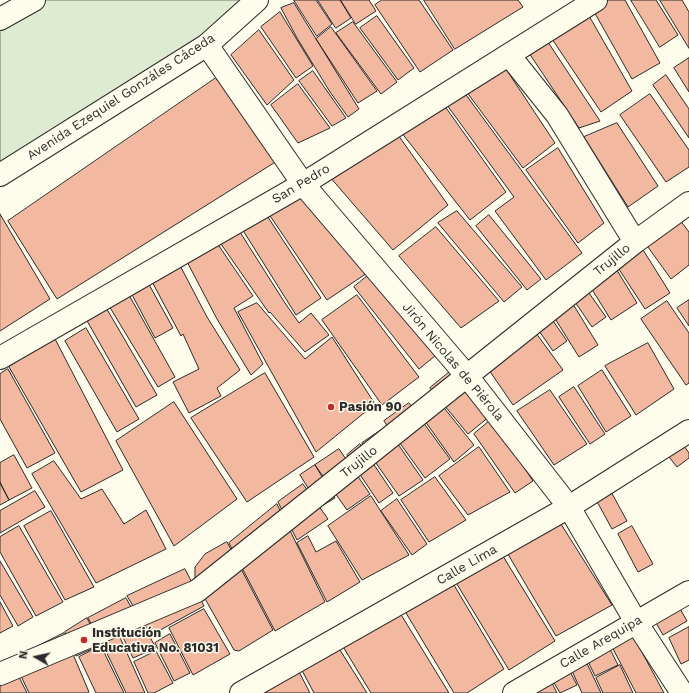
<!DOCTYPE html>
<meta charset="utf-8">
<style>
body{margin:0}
#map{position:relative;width:689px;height:693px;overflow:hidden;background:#fdfbea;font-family:"Work Sans",sans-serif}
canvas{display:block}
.north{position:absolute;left:16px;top:637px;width:40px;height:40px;-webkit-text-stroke:3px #fdfbea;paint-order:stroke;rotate:279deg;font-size:11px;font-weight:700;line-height:16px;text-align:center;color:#2b2b2b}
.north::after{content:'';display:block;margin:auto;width:14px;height:18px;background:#2b2b2b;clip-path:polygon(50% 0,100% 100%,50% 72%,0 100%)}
</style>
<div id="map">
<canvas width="689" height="693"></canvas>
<div class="north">N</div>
</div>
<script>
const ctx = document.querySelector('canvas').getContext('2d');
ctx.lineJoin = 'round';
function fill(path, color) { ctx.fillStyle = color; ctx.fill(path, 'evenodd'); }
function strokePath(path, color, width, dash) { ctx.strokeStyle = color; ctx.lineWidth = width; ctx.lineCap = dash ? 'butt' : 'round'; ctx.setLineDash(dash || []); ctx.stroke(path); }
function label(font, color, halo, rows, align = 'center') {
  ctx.font = font + ' "Work Sans",sans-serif'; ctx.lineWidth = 3; ctx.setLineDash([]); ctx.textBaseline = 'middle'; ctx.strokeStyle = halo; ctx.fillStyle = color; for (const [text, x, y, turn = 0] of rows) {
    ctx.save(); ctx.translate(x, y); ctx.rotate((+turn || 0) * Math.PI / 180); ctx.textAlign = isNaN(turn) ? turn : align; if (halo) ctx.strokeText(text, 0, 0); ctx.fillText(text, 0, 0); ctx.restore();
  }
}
const green = new Path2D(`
 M34 0H257L0 175V19Z`);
fill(green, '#deebd1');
strokePath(green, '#74746e', 1);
const building = new Path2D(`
 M294 0H316L332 24 317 36Z
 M318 0H340L351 18 336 28Z
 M341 0H369L376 11 356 24Z
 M382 0H419L453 50 420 72 375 5Z
 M424 0H518L523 7 455 49Z
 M590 0H625L660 63 632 79 588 1Z
 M631 0H656L678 35 660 47Z
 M660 0H682L689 12V48Z
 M294 3 359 109 348 117 330 92 297 38 281 8Z
 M584 7 632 91 601 112 546 30Z
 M280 12 313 66 296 78 261 27Z
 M377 16 414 68 398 80 360 28Z
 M353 22 397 82 381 94 336 33Z
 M331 27 377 91 358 103 316 39Z
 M259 30 294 80 267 105 231 55Z
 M542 33 600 121 579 128 523 44Z
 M689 58V92L674 68Z
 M500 60 555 143 523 168 463 87Z
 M313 71 346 118 332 126 299 81Z
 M666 75 689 109V138L653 85Z
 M216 78 277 161 57 299 8 221Z
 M298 84 330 128 298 143 271 105Z
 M461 88 582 253 546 280 495 211 514 197 444 101Z
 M434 91 506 192 470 220 390 118Z
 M650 94 689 150V167L666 182 620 115Z
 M388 121 448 205 393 250 323 169Z
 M617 123 658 186 628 207 584 137Z
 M558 148 604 223 578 243 526 170Z
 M295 179 370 271 327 300 260 201Z
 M256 199 321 298 296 315 234 216Z
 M457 211 522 287 504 302 438 223Z
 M673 211 689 232V265L671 279 640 236Z
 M0 214 50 299 0 331Z
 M489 215 541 279 527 290 476 226Z
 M231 218 285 303 299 323 311 313 329 335 305 352 270 312 269 313 212 231Z
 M436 227 499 301 461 328 399 256Z
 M213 237 253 296 234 308 263 364 251 375 217 319 184 256Z
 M635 237 670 293 645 309 609 254Z
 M174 254 207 317 240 370 217 388 221 396 189 413 173 382 199 369 183 334 181 336 149 276Z
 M615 267 637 303 611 320 588 283Z
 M376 269 441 351 419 369 354 287Z
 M146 279 173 328 155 338 129 289Z
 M124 286 175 377 158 387 103 296Z
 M584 286 606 317 592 327 571 296Z
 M565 291 598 345 579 357 546 304Z
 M357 295 419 377 382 405 322 320Z
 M101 299 157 395 136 407 82 312Z
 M689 300V326L677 308Z
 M667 301 689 333V383L686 385 641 319Z
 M257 303 305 359 332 337 375 404 316 452 238 312Z
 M542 305 567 341 553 351 528 315Z
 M525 318 563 370 513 405 478 354Z
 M86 328 139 419 117 432 65 341Z
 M54 337 123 470 81 492 9 367Z
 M648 343 674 389 636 415 605 366Z
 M8 369 55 453 27 468 0 419V374Z
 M452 370 490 416 468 434 430 388Z
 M602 370 631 416 606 432 578 386Z
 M265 373 314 457 247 502 191 418Z
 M574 387 605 434 590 444 559 397Z
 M550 390 587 444 554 465 517 411Z
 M432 393 474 445 454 462 415 407Z
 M174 402 237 499 174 546 116 441Z
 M409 403 450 459 425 478 384 421Z
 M492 419 533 481 515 493 474 434Z
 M386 427 423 480 399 496 362 443Z
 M674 432 689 453V458L677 467 658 443Z
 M360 444 393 493 379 503 347 455Z
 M479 447 510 492 468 515 439 476Z
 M339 449 370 494 347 510 315 465Z
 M14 455 32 488 9 500 0 483V463Z
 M54 461 81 499 102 489 124 524 146 510 166 549 96 583 32 474Z
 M315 465 335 498 320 507 300 475Z
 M435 477 466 520 429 542 401 500Z
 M0 482 9 500 0 505Z
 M303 484 328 519 297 540 278 502Z
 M609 488 627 521 612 529 594 496Z
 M35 491 45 507 0 533V511Z
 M371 496 409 555 362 580 328 526Z
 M397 499 427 544 412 555 381 511Z
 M277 504 325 602 275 631 229 543Z
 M51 511 94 587 65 600 24 526Z
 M554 513 612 605 556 636 502 544Z
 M19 526 63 602 36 616 0 552V537Z
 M632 526 653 564 638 572 618 534Z
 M308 536 316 552 336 541 360 582 327 602 297 543Z
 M227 542 273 630 239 651 234 650 195 581V567L205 554Z
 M498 548 555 641 509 670 452 576Z
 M0 561 33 617 18 626 0 595Z
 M185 569 204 606 151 635 127 596Z
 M448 575 504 669 467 693H454L400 603Z
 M126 598 138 619 100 639 88 618Z
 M0 602 13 626 0 633Z
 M679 607 687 621 663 635 655 621Z
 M397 608 449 693H371L339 640Z
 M204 609 230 654 193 675 169 628Z
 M87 618 101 645 76 656 65 632Z
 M141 621 156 648 133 658 121 633Z
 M689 627V660L681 664 669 638Z
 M630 630 664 693H636L609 641Z
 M64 633 89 692 87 693H29L13 659Z
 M118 633 145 693H126L101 641Z
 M170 634 190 673 174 681 155 643Z
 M606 641 618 665 595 676 584 653Z
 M335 642 367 693H314L297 661Z
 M101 646 124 693H96L79 657Z
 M156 651 173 683 154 693H148L134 662Z
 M583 655 601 693H582L568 662Z
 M12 663 27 693H0V669Z
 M566 664 577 685 560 693 549 674Z
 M620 665 633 693H603L596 678Z
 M296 666 310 693H267L262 682Z
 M546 671 557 693H536Z`);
fill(building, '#f2b8a0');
strokePath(building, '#2b2b2b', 1);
const minor = new Path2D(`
 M207 45 303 184 467 376 569 507 636 622 682 693
 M509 55 557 115 635 242
 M0 358 303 184 596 0
 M0 674 197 591 635 242 689 203
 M241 693 569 507 689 431
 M514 693 689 592`);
const major = new Path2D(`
 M0 19 34 0
 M0 175 207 45 257 0`);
strokePath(minor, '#2b2b2b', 24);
strokePath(major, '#2b2b2b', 24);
strokePath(minor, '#fdfbea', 22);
strokePath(major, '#fdfbea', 22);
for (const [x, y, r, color] of [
 [331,407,4,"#c62828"],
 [84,640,4,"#c62828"]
]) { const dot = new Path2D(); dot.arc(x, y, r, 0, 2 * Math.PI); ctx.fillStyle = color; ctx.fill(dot); strokePath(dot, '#fdfbea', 1.5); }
label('13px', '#2b2b2b', '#fdfbea', [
 ["Avenida Ezequiel Gonzáles Cáceda",121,97,-33],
 ["San Pedro",301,184,-31],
 ["Trujillo",612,260,-39],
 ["Jirón Nicolas de Piérola",453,362,50],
 ["Trujillo",359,462,-38],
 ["Calle Lima",467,565,-30],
 ["Calle Arequipa",601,642,-30]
]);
label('bold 13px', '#2b2b2b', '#fdfbea', [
 ["Pasión 90",339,407],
 ["Institución",92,633],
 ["Educativa No. 81031",92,648]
], 'left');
</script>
